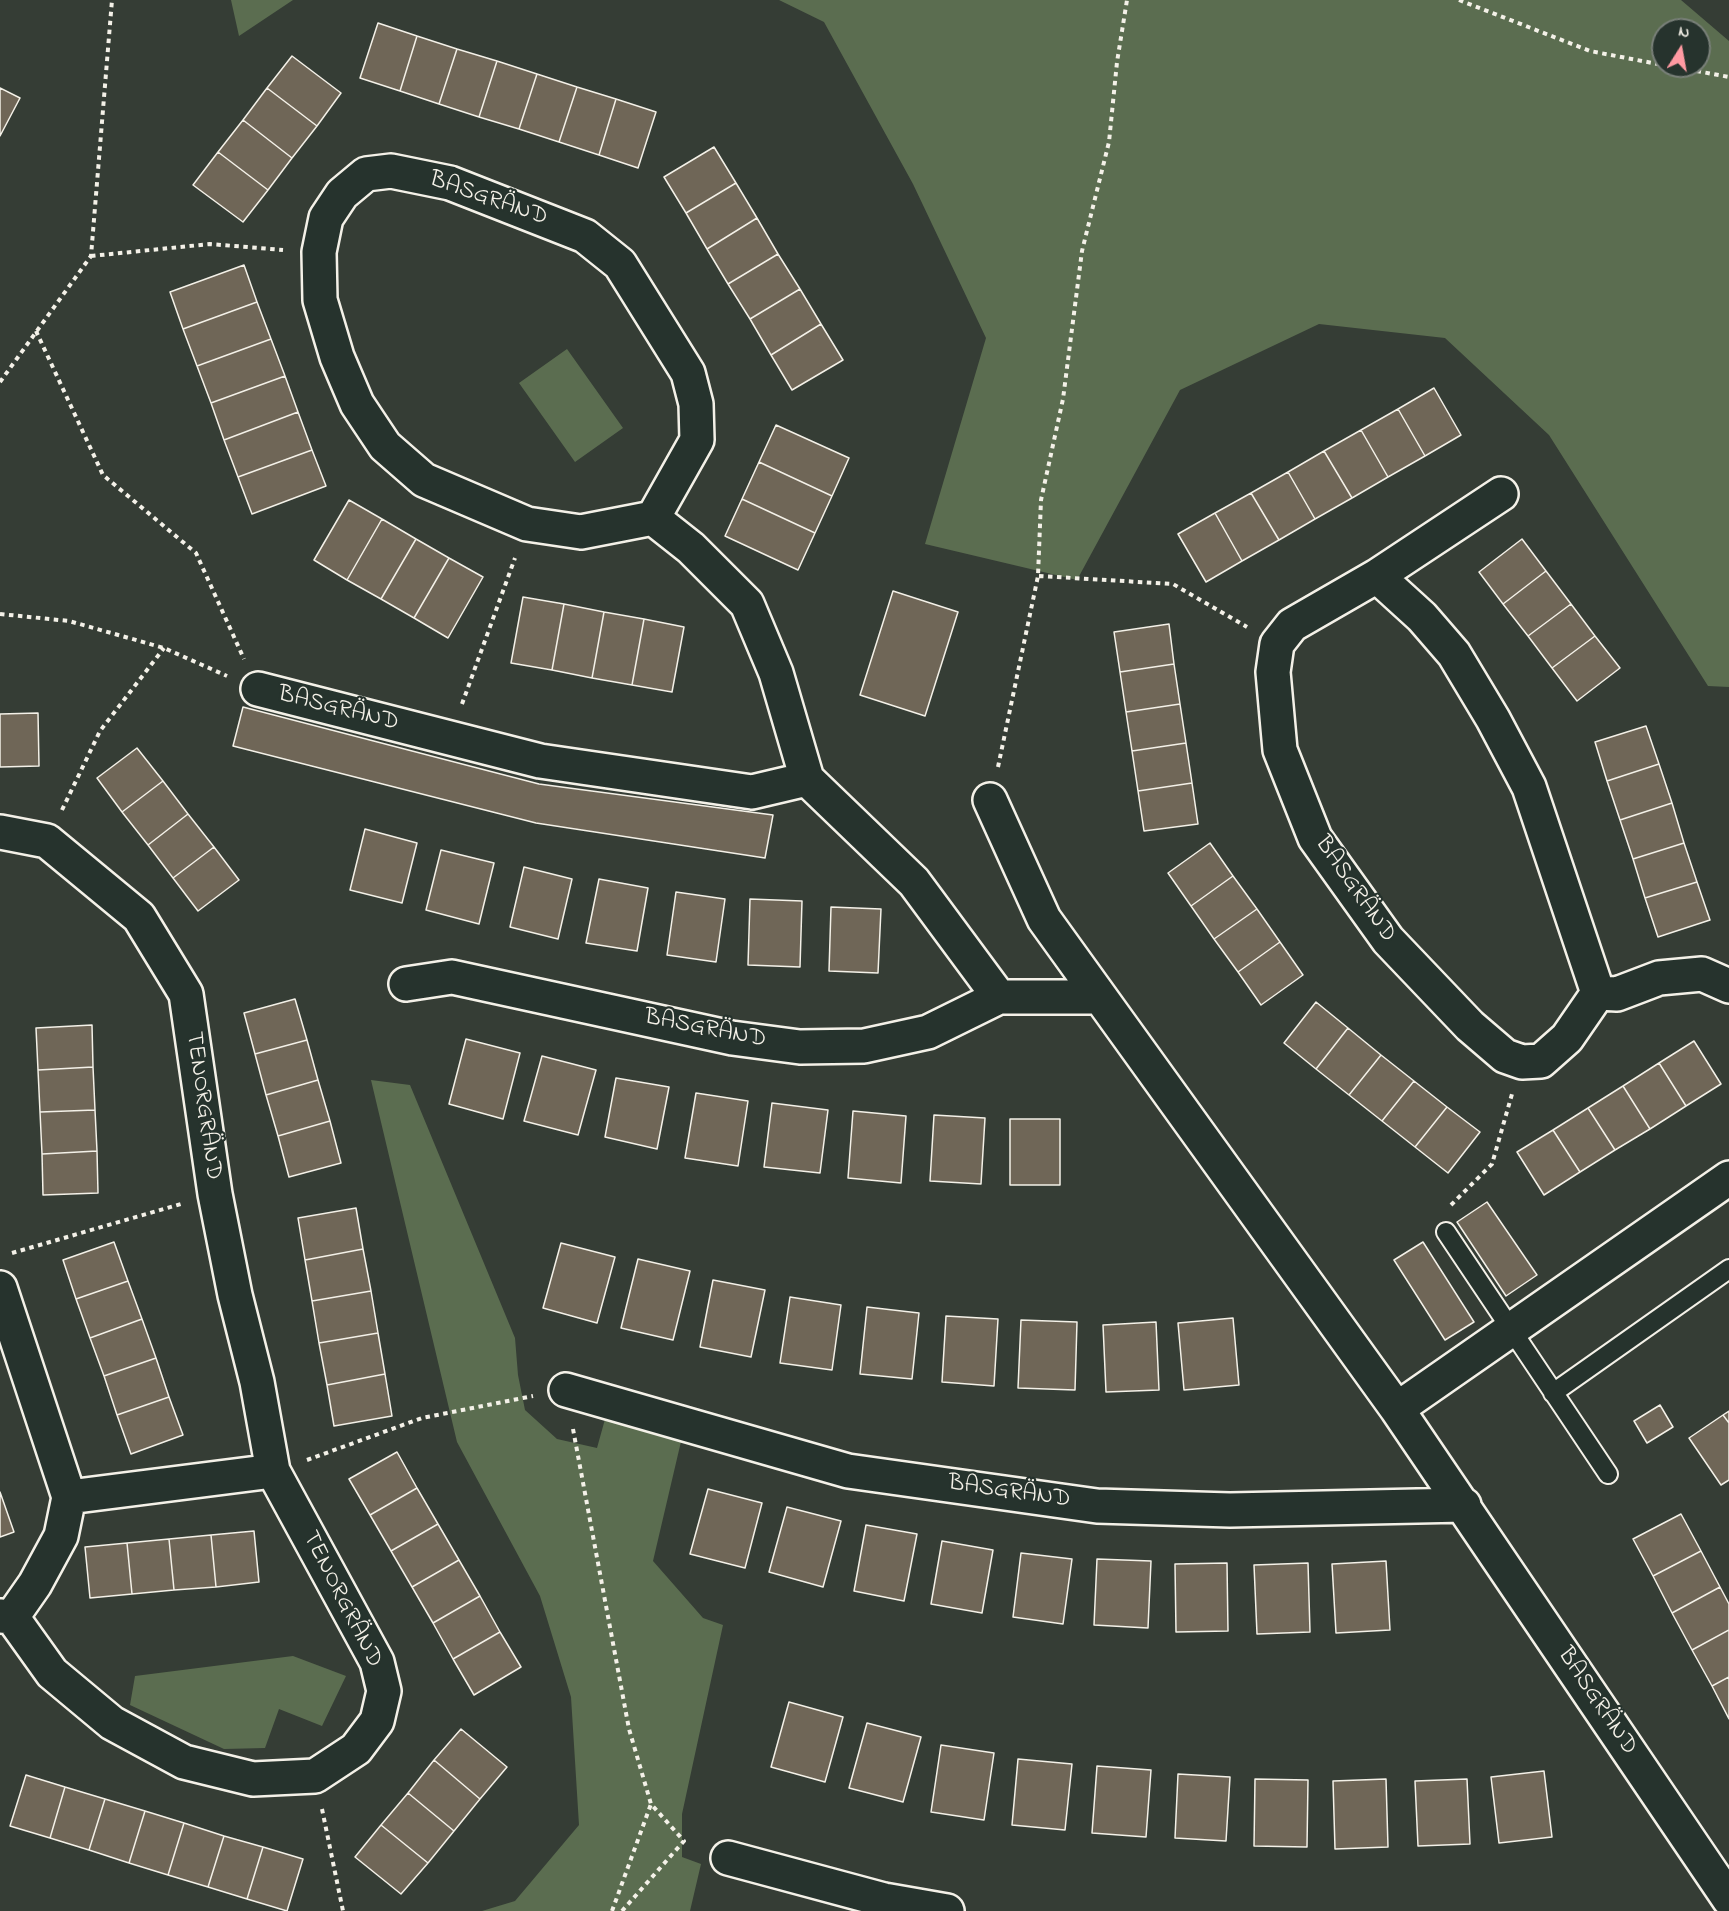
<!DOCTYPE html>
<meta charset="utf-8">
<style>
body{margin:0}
#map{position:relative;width:1729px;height:1911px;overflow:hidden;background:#353d35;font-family:"Indie Flower",sans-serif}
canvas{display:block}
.north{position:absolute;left:1651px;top:18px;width:60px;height:60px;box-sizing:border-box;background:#26332d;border:2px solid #787f78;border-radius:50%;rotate:11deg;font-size:16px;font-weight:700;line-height:24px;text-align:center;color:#f4f1e8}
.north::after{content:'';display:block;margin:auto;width:21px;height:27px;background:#ff9aa2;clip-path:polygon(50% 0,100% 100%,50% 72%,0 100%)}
</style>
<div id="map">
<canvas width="1729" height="1911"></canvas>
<div class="north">N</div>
</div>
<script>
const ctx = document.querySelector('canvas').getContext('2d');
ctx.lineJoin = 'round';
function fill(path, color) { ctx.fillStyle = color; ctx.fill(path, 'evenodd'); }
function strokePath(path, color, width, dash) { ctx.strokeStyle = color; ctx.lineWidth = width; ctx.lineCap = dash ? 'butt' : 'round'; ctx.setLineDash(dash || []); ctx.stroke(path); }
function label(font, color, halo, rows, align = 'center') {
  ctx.font = font + ' "Indie Flower",sans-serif'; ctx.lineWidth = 4.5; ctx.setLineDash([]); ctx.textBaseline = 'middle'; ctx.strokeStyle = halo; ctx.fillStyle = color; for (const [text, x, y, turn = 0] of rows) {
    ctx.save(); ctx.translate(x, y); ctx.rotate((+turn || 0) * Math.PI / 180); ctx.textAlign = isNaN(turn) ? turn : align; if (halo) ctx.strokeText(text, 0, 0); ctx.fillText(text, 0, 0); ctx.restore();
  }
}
fill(new Path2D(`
 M231 0H293L239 36Z
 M779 0H1681L1729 41V687L1708 686 1549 435 1445 338 1319 324 1180 390 1077 580 925 544 986 338 913 184 824 22ZM1663 30H1699V66H1663Z
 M567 349 623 428 575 462 519 383Z
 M371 1080 410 1085 515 1338 518 1375 525 1410 557 1439 597 1448 607 1412 683 1433 653 1561 703 1618 723 1625 682 1814V1857L701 1864 690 1911H482L515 1901 579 1825 571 1697 540 1596 457 1442Z
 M293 1656 346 1676 322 1726 279 1709 265 1748 224 1749 130 1705 135 1676Z`), '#5b6d50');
const building = new Path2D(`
 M378 23 417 36 400 91 360 78Z
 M417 36 457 49 439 104 400 91Z
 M457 49 497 61 479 117 439 104Z
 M292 56 341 93 317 126 267 88Z
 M497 61 537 74 519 129 479 117Z
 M537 74 577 87 559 142 519 129Z
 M577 87 616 99 599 155 559 142Z
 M0 88 20 98 0 136Z
 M267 88 317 126 292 158 243 120Z
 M616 99 656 112 638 168 599 155Z
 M243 120 292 158 268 190 218 152Z
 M714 147 736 183 686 213 664 177Z
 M218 152 268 190 243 222 193 185Z
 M736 183 757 218 707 249 686 213Z
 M757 218 778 254 728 284 707 249Z
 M778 254 800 289 750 319 728 284Z
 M244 265 257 302 183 329 170 292Z
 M800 289 821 324 771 355 750 319Z
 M257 302 271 339 197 366 183 329Z
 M821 324 843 360 792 390 771 355Z
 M271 339 285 376 211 403 197 366Z
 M285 376 298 412 224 440 211 403Z
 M1434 388 1461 435 1425 456 1398 409Z
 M1398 409 1425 456 1388 477 1361 430Z
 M298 412 312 450 238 477 224 440Z
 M776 425 849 458 832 496 759 462Z
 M1361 430 1388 477 1352 498 1324 451Z
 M312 450 326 486 252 514 238 477Z
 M1324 451 1352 498 1315 519 1288 472Z
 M759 462 832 496 815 533 742 499Z
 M1288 472 1315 519 1279 540 1251 493Z
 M1251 493 1279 540 1242 561 1215 513Z
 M742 499 815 533 798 570 725 536Z
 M349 500 382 519 347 580 314 560Z
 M1215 513 1242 561 1206 582 1178 534Z
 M382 519 416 539 381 599 347 580Z
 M416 539 449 558 414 618 381 599Z
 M1522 539 1546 571 1503 604 1479 572Z
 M449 558 483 577 448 638 414 618Z
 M1546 571 1571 604 1528 636 1503 604Z
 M893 591 958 612 925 716 860 695Z
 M523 597 564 604 552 670 511 663Z
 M564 604 604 612 592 678 552 670Z
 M1571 604 1595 636 1552 668 1528 636Z
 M604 612 644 619 632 685 592 678Z
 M644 619 684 627 672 692 632 685Z
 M1169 624 1174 664 1120 672 1114 632Z
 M1595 636 1620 668 1577 701 1552 668Z
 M1174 664 1180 704 1126 712 1120 672Z
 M1180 704 1186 743 1132 751 1126 712Z
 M243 707 539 784 773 815 765 858 536 823 233 746Z
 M38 713 39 766 0 767V714Z
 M1646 726 1659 764 1607 781 1595 742Z
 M1186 743 1192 783 1138 791 1132 751Z
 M137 748 163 781 122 812 97 778Z
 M1659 764 1672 803 1620 820 1607 781Z
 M163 781 188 814 148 845 122 812Z
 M1192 783 1198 824 1144 831 1138 791Z
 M1672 803 1684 843 1633 859 1620 820Z
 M188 814 214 847 173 878 148 845Z
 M365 829 417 843 402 903 350 890Z
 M1210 843 1233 876 1191 906 1168 873Z
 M1684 843 1697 882 1645 898 1633 859Z
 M214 847 239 880 198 911 173 878Z
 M441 850 494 863 479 924 426 910Z
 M524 867 572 879 558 939 510 927Z
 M1233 876 1257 909 1214 939 1191 906Z
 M599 879 648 888 637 951 586 943Z
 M1697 882 1710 920 1658 937 1645 898Z
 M676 892 725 899 716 962 667 955Z
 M750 899 802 901 800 967 748 965Z
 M831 907 881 909 878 973 829 971Z
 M1257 909 1280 942 1238 972 1214 939Z
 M1280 942 1303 975 1261 1005 1238 972Z
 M295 999 307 1040 255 1054 244 1013Z
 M1316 1002 1348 1028 1316 1069 1284 1043Z
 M92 1025 93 1067 38 1070 36 1028Z
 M1348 1028 1381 1055 1349 1095 1316 1069Z
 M466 1039 520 1053 503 1119 449 1104Z
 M307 1040 318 1080 266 1095 255 1054Z
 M1694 1041 1721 1084 1686 1106 1659 1063Z
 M1381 1055 1414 1081 1382 1121 1349 1095Z
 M542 1056 596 1070 578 1135 524 1121Z
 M1659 1063 1686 1106 1650 1129 1623 1086Z
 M93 1067 95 1110 40 1112 38 1070Z
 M616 1078 669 1087 657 1149 605 1137Z
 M318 1080 330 1121 278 1136 266 1095Z
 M1414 1081 1447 1107 1415 1147 1382 1121Z
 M1623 1086 1650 1129 1615 1150 1588 1108Z
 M696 1093 748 1101 738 1166 685 1158Z
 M772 1103 828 1110 820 1173 764 1167Z
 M1447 1107 1480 1132 1448 1173 1415 1147Z
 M1588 1108 1615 1150 1580 1172 1553 1130Z
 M95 1110 97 1151 42 1154 40 1112Z
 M853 1111 906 1116 901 1183 848 1178Z
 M934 1115 985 1118 981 1184 930 1181Z
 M1010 1119H1060V1185H1010Z
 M330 1121 341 1163 289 1177 278 1136Z
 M1553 1130 1580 1172 1544 1195 1517 1152Z
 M97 1151 98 1193 43 1195 42 1154Z
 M1487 1202 1537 1275 1506 1296 1457 1222Z
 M356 1208 363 1249 305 1260 298 1218Z
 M114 1242 128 1281 76 1299 63 1260Z
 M1423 1242 1474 1322 1445 1340 1394 1260Z
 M561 1243 615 1257 597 1323 543 1308Z
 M363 1249 371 1291 312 1301 305 1260Z
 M638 1259 690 1271 673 1340 621 1328Z
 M713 1280 765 1290 751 1357 700 1347Z
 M128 1281 142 1319 90 1338 76 1299Z
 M371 1291 378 1333 319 1343 312 1301Z
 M790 1297 841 1305 832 1370 780 1363Z
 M867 1307 919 1313 912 1379 860 1374Z
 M946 1316 998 1319 994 1386 942 1382Z
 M1233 1318 1239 1385 1184 1390 1178 1323Z
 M142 1319 156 1358 104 1376 90 1338Z
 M1021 1320 1077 1322 1075 1390 1018 1388Z
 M1156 1322 1159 1390 1106 1392 1103 1325Z
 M378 1333 385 1374 327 1385 319 1343Z
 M156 1358 169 1397 117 1415 104 1376Z
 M385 1374 392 1416 334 1426 327 1385Z
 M169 1397 183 1435 131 1454 117 1415Z
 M1660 1405 1673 1427 1647 1443 1634 1421Z
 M1729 1411V1423L1723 1415Z
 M1723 1415 1729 1423V1480L1721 1485 1689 1438Z
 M397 1452 417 1488 370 1515 349 1479Z
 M417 1488 438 1524 391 1551 370 1515Z
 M708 1489 762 1503 745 1568 690 1554Z
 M0 1492 14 1532 0 1537Z
 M787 1507 841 1521 823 1587 769 1572Z
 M1681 1514 1701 1551 1653 1576 1633 1539Z
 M438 1524 459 1560 412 1587 391 1551Z
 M866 1525 917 1534 904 1601 854 1591Z
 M254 1531 259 1582 216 1587 211 1535Z
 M211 1535 216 1587 174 1590 169 1539Z
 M169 1539 174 1590 132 1594 127 1543Z
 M942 1541 993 1550 982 1613 931 1604Z
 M127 1543 132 1594 90 1598 85 1547Z
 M1701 1551 1720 1587 1672 1613 1653 1576Z
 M1021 1553 1072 1559 1063 1624 1013 1617Z
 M1097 1559 1151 1561 1148 1628 1094 1625Z
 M459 1560 480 1596 433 1623 412 1587Z
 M1386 1561 1390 1630 1336 1633 1332 1564Z
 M1227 1563 1228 1631 1176 1632 1175 1564Z
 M1308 1563 1310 1632 1257 1634 1254 1565Z
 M1720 1587 1729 1604V1630L1692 1650 1672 1613Z
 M480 1596 500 1632 453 1659 433 1623Z
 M1729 1630V1677L1712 1686 1692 1650Z
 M500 1632 521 1667 474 1695 453 1659Z
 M1729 1677V1719L1712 1686Z
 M789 1702 843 1717 825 1782 771 1767Z
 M867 1723 921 1737 903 1802 849 1788Z
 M461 1729 507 1767 480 1799 434 1760Z
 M941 1745 994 1753 984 1820 931 1812Z
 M1018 1759 1072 1764 1065 1830 1012 1825Z
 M434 1760 480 1799 454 1831 408 1793Z
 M1097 1766 1151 1770 1146 1837 1092 1833Z
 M1544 1771 1552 1837 1499 1843 1491 1777Z
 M1178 1774 1230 1777 1226 1841 1175 1838Z
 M26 1775 65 1787 50 1838 10 1826Z
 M1255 1779 1308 1780 1307 1847 1254 1846Z
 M1386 1779 1388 1847 1335 1849 1333 1781Z
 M1467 1779 1470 1844 1418 1846 1415 1781Z
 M65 1787 105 1799 89 1850 50 1838Z
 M408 1793 454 1831 428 1863 381 1825Z
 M105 1799 145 1811 129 1863 89 1850Z
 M145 1811 184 1823 168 1875 129 1863Z
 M184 1823 224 1836 208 1887 168 1875Z
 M381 1825 428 1863 401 1894 355 1857Z
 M224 1836 263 1847 247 1899 208 1887Z
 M263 1847 303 1859 287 1911 247 1899Z`);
fill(building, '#6f6657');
strokePath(building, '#f4f1e8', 1.5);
const lane = new Path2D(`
 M1446 1232 1608 1474
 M1553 1393 1729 1269`);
const street = new Path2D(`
 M653 518 697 440 696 404 688 373 620 264 585 236 450 183 391 171 366 174 342 194 326 218 319 252 320 300 337 357 357 404 385 446 424 480 527 524 581 532 653 518 691 548 747 604 776 673 807 779 914 882 999 997H1100
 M1377 576 1422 617 1454 654 1493 719 1529 787 1598 993 1567 1038 1541 1061 1522 1062 1505 1056 1470 1026 1388 940 1315 838 1280 750 1273 672 1277 644 1292 625Z
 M1377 576 1501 494
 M258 689 540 761 752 792 807 779
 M990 800 1044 919 1397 1409 1729 1899
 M0 832 47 841 139 917 186 994 215 1194 235 1295 257 1382 273 1471 377 1662 384 1691 377 1721 356 1749 315 1776 253 1779 184 1762 112 1723 52 1673 12 1617 0 1616
 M406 984 452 977 732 1038 800 1047 864 1046 928 1032 999 997
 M1598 993 1617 994 1659 978 1702 974 1729 986
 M0 1288 69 1497 61 1536 35 1584 12 1617
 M566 1390 848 1471 1097 1506 1230 1510 1464 1505
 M1397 1409 1729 1178
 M69 1497 273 1471
 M728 1858 884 1900 947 1911`);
strokePath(lane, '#f4f1e8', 22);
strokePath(street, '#f4f1e8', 38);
strokePath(new Path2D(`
 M1459 0 1590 51 1663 65
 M1670 66 1729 77
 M91 256 210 244 283 250
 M36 331 103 475 196 553 244 659
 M0 382 91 256 112 0
 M1039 576 1173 584 1247 627
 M0 614 69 621 164 648 227 676
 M462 704 515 558
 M998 767 1038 576 1041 500 1063 399 1082 251 1109 142 1117 62 1127 0
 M62 810 100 731 164 648
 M1451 1205 1492 1164 1512 1094
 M12 1253 181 1204
 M573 1429 629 1729 651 1804 684 1841 622 1911
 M307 1460 422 1418 533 1396
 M322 1809 343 1911
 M612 1911 651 1804`), '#f4f1e8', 4, [4.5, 4.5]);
strokePath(lane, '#26332d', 18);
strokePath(street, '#26332d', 33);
label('24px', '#f4f1e8', '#26332d', [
 ["BASGRÄND",488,200,19],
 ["BASGRÄND",338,710,14],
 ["BASGRÄND",1354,890,55],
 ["BASGRÄND",705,1030,11],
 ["TENORGRÄND",202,1106,82],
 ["BASGRÄND",1009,1493,8],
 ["TENORGRÄND",341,1600,63],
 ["BASGRÄND",1596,1702,56]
]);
</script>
